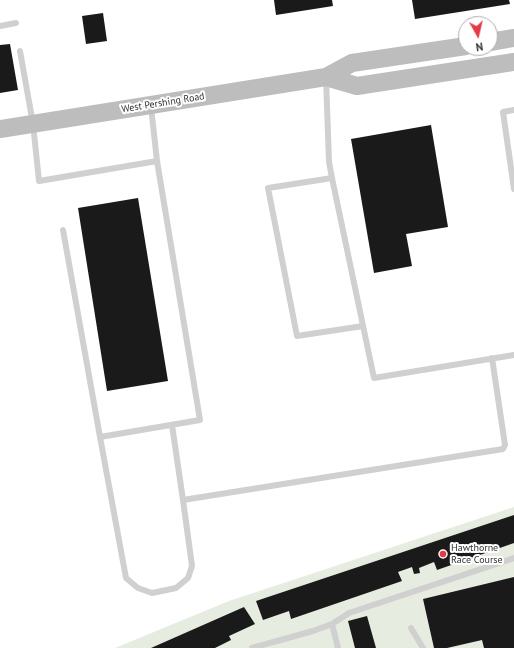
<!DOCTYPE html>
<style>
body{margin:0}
#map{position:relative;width:514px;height:648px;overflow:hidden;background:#fff;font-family:"PT Sans",sans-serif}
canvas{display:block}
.north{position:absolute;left:458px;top:16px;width:40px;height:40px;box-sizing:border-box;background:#fff;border:1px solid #adadad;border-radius:50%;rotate:172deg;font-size:11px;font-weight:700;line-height:16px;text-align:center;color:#333}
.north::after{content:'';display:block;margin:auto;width:14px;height:18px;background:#e63946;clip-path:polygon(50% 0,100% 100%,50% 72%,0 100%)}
</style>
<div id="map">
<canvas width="514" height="648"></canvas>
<div class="north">N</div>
</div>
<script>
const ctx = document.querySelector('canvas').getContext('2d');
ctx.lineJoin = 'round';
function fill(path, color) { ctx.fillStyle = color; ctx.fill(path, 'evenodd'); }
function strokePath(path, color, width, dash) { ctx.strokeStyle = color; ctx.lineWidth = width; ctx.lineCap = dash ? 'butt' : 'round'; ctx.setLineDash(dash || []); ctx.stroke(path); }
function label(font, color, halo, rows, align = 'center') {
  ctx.font = font + ' "PT Sans",sans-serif'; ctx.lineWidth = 4; ctx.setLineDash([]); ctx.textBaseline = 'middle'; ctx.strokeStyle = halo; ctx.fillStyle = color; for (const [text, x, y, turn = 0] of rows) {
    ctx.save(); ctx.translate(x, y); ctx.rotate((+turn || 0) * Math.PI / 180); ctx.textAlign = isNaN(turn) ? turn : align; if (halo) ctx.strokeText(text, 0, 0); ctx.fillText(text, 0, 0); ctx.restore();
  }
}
fill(new Path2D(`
 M514 507V648H115L229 601Z`), '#e6ecdf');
fill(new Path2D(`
 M274 0H332L333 6 276 15Z
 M412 0H509L510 4 415 19Z
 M103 13 107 41 86 44 82 16Z
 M10 44 18 90 0 93V45Z
 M431 125 448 227 406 234 412 266 374 273 351 139Z
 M138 198 168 381 107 391 78 208Z
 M514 515V543L437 570 434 562 419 568 420 573 414 574 412 567 398 572 402 581 291 619 289 611 263 620 256 601Z
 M514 577V648H484L482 640 447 648H434L423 599Z
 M244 607 255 624 229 636 231 640 215 648H151Z
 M367 616 376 648H355L348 621Z`), '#1a1a1a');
strokePath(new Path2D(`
 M0 26 16 23
 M20 51 33 124 39 181 157 161
 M326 78 329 162 332 178 374 378 514 355
 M514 110 503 112 514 189
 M332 178 268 188 297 336 363 326
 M63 230 100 437 200 420 157 161 151 107
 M172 425 183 500 503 449 505 445 492 358
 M100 437 126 578 138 588 152 593 176 588 188 578 192 566 183 500
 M411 628 423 648
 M252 648 313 631 332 624
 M338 648 332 624 349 613 514 558`), '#d0d0d0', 6);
strokePath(new Path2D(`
 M490 42 514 38
 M326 77 357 86 514 62
 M0 129 326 77 352 63 466 46`), '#bdbdbd', 18);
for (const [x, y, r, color] of [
 [443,554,4,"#e63946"]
]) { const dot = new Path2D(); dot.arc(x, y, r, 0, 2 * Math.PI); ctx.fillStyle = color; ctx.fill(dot); strokePath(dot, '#fff', 1.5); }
label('10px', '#333', '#fff', [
 ["West Pershing Road",163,103,-9]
]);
label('10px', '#333', '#fff', [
 ["Hawthorne",451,548],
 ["Race Course",451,560]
], 'left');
</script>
